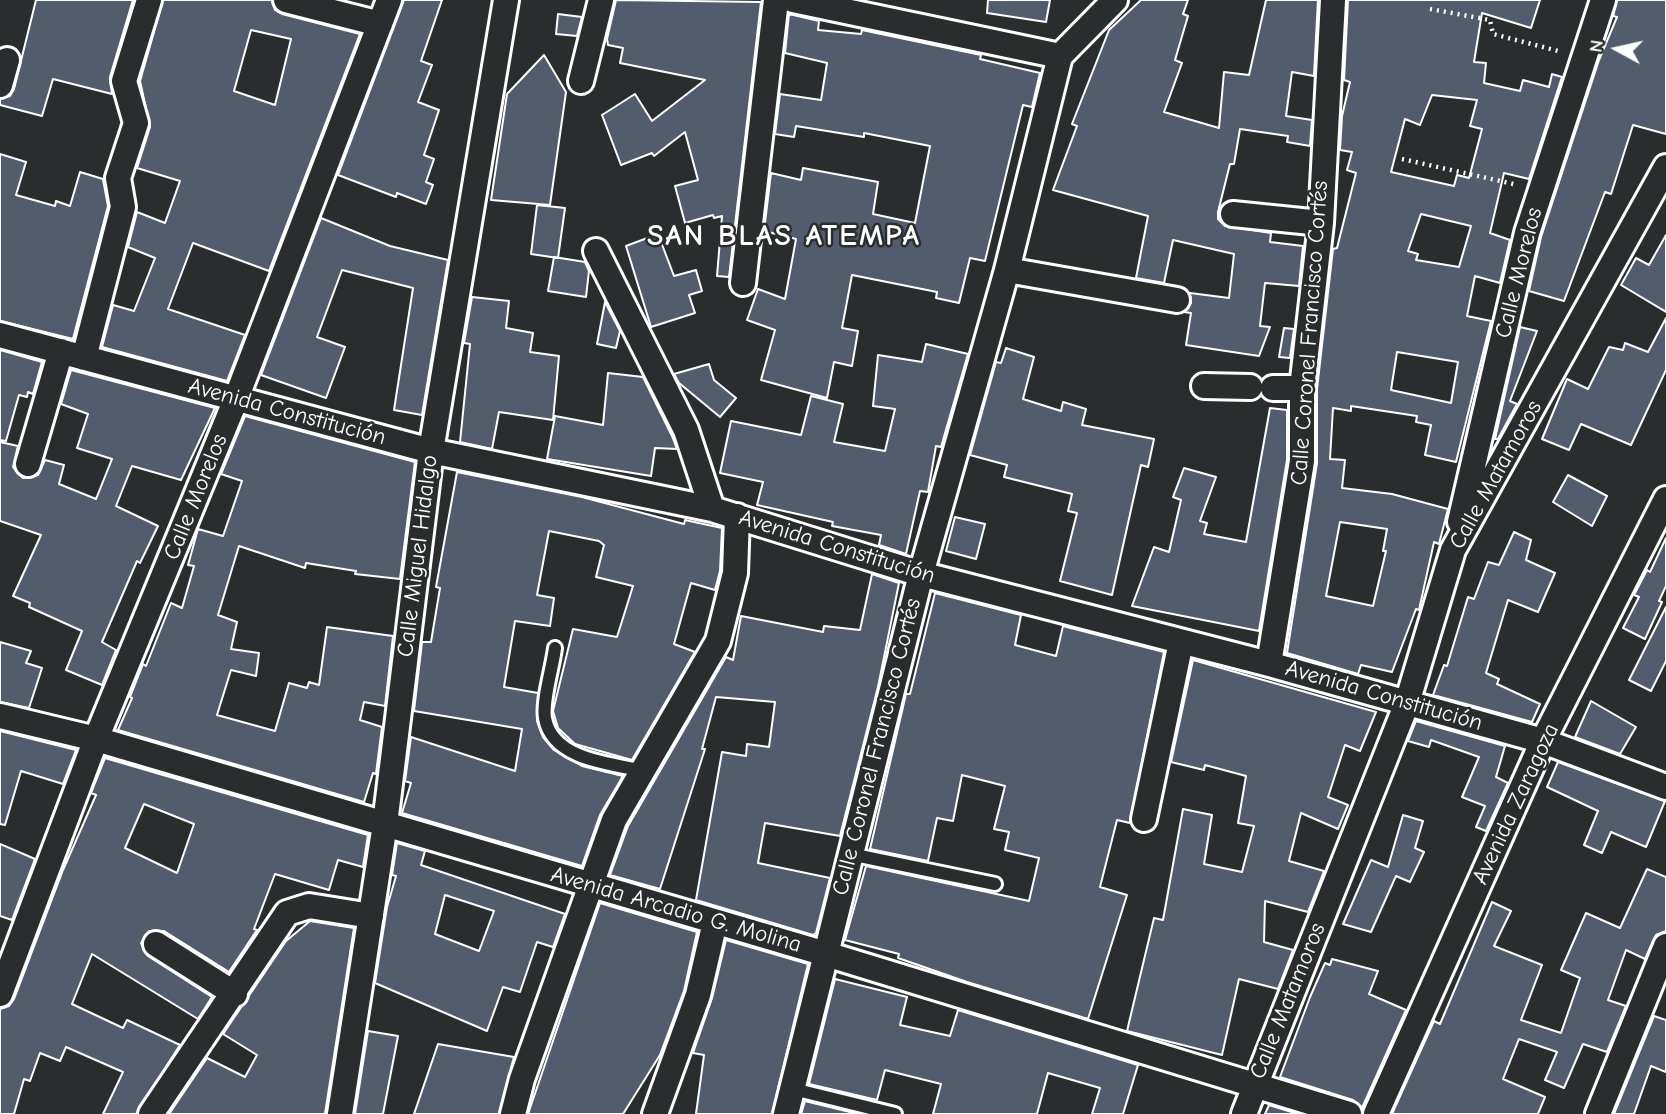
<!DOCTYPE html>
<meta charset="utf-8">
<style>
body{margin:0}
#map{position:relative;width:1666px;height:1114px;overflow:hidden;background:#2a2d2e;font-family:"Comic Neue",sans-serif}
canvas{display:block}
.north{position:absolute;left:1582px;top:14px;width:70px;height:70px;-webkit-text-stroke:5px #2a2d2e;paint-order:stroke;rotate:278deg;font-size:19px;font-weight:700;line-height:28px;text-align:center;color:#fff}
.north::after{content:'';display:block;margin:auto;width:24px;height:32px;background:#fff;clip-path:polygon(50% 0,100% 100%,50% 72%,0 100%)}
</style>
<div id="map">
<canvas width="1666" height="1114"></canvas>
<div class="north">N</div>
</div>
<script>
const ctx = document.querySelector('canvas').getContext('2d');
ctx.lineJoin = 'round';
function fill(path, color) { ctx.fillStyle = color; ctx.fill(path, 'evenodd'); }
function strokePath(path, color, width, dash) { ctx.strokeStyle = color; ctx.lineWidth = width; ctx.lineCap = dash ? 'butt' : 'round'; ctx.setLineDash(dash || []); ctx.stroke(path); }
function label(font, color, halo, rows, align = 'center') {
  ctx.font = font + ' "Comic Neue",sans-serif'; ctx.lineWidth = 5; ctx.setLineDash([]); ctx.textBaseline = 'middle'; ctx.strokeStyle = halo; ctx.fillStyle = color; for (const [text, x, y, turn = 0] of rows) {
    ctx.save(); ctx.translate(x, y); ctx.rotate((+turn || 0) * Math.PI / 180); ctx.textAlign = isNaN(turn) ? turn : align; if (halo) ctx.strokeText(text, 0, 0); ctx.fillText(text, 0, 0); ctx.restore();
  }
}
const building = new Path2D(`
 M36 0H133L110 77 112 94 53 79 42 116 0 105V99L10 96 14 89Z
 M163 0H272L275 10 282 14 360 34 269 271 193 243 168 309 245 335 227 381 102 347 113 305 134 311 155 258 128 247 137 212 165 223 180 181 137 168 150 127 140 81ZM251 30 291 39 275 105 234 91Z
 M404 0H442L421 61 432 65 418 102 439 110 424 155 434 159 426 182 433 185 426 204 397 193 396 197 338 175Z
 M616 0 761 2 729 277 717 276 722 216 714 218 713 215 685 223 675 186 698 180 685 132 654 156 652 153 621 165 602 115 635 94 652 121 705 80 620 63 623 48 608 45 607 39Z
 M988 0H1050L1046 22 987 13Z
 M1141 0H1188L1183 14 1188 16 1175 60 1182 63 1164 112 1219 128 1224 72 1249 75 1266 0H1318L1314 76 1292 72 1286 116 1312 120 1310 146 1287 142 1288 136 1240 129 1234 164H1230L1218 212V219L1225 226 1271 233 1270 242 1303 246 1299 286 1265 283 1260 326 1270 327 1259 356 1186 345 1191 313 1184 312 1191 303 1190 293 1229 298 1234 254 1173 240 1164 283 1136 278 1148 216 1053 190 1077 126 1072 124 1109 30Z
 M1348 0H1540L1531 28 1482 13 1474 62 1486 63 1484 83 1520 91 1523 80 1549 87 1552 74 1562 77 1529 179 1504 173 1490 233 1510 240 1500 283 1475 276 1467 316 1491 321 1456 462 1425 455 1431 425 1416 422 1417 416 1351 406V411L1333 408 1330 459 1345 460 1342 488 1392 494 1448 509 1439 544 1434 542 1419 610 1416 609 1392 672 1361 665 1358 674 1287 653 1317 463V389L1333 249 1337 248 1356 173 1347 170 1352 152 1340 150 1342 116 1350 82 1344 80ZM1432 95 1477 100 1470 126 1482 129 1469 178 1457 175 1454 186 1391 172 1405 119 1420 125ZM1421 214 1471 226 1459 267 1416 260 1418 254 1408 251ZM1397 352 1458 362 1451 403 1391 390ZM1340 522 1387 529 1383 551H1386L1373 606 1326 596Z
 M1617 0H1666V134L1633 125 1611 194 1605 192 1564 301 1529 291 1541 237 1599 60 1617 17 1613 16Z
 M558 14 582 17 577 36 556 34Z
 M789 14 819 21 818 30 861 34 862 30 981 55 980 59 1040 73 1032 107 1023 105 985 261 970 258 959 303 936 298 937 292 852 275 842 328 858 331 852 366 834 362 827 398 761 380 775 330 747 320 758 289 785 299 796 239 764 231 771 173 801 180 803 168 878 182 873 214 915 223 930 146 864 133V137L796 126 794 137 775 134 780 94 821 100 827 63 785 53Z
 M544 55 566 92 550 205 491 200 507 94Z
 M0 154 26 162 16 195 55 206 56 201 70 206 80 172 103 179 108 206 73 339 0 321Z
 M537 205 565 208 558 258 531 254Z
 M321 218 390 246 448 260 422 415 394 410 413 288 342 270 317 337 345 347 326 398 261 375Z
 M658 234 674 276 696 270 702 291 689 295 695 313 651 327 626 246Z
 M1666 235V312L1621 285 1636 258 1649 265Z
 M554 257 585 262 589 271 586 297 548 291Z
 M472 297 509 301 506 328 533 333 530 352 559 356 553 420 499 412 492 449 460 442 470 344 464 343Z
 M605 302 620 331 616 348 597 344Z
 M1666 318V370L1631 445 1581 424 1569 450 1542 439 1567 379 1588 389 1609 347 1623 350 1625 343 1648 352Z
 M1520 327 1537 331 1510 401 1517 404 1498 439H1495Z
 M1284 328 1294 329 1290 358 1279 357Z
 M926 344 968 354 941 447 936 446 928 492 920 491 906 554 879 545 881 535 832 526 833 522 757 505 763 482 720 473 731 421 801 435 811 396 843 404 834 442 885 451 895 409 873 406 878 355 922 362Z
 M1006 348 1034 357 1023 399 1061 411 1063 402 1086 409 1082 425 1154 439 1148 467 1141 465 1112 595 1060 581 1077 513 1068 511 1072 494 1004 477 1007 465 970 455 996 362 1001 363Z
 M0 350 42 362 33 394 28 392 27 397 19 395 6 441 0 440Z
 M709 364 714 380 736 398 720 417 679 383 674 374Z
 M71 370 215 408 181 480 132 466 116 506 158 526 140 563 137 561 102 642 116 650 102 685 66 670 82 631 29 607 30 603 13 596 41 535 0 521V442L18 446 13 467 23 478 38 475 45 460 64 465 59 484 96 499 112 459 77 448 88 414 61 404Z
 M608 373 643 377 672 436 677 449 655 448 651 476 547 459 555 416 603 425Z
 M1270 408 1287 410V460L1259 631 1132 606 1154 547 1169 552 1181 500 1173 497 1184 468 1216 477 1200 521 1207 523 1204 534 1246 542Z
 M245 416 415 462 400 579 355 574 356 571 306 563 305 568 239 546 218 615 237 622 231 649 259 653 256 676 231 670 217 715 275 731 289 683 307 688 309 682 319 685 327 627 393 636 385 706 364 702 360 720 382 727 376 774 373 773 364 802 118 730 132 698 130 697 143 664 146 666 171 603 182 608 194 566 188 565 198 529 223 536 242 481 221 474Z
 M457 472 582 497 684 524 685 520 722 528 720 571 715 590 691 583 674 644 695 652 632 760 575 744 558 728 553 711 573 629 617 637 633 586 596 577 604 545 599 541 549 531 537 595 554 598 550 626 515 621 504 687 538 693 537 721 543 737 554 750 582 766 623 776 600 815 582 866 402 813 411 783 405 781 411 737 515 771 522 729 414 711 422 642H431L440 588 436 587Z
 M1568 475 1607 496 1592 526 1553 502Z
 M955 517 985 524 976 559 946 551Z
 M1514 532 1531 540 1526 560 1555 573 1538 612 1508 600 1486 673 1499 679 1497 684 1540 704 1532 722 1433 695 1444 665 1447 666 1468 597 1474 599 1488 562 1499 565Z
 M1666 538V586L1659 601 1662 602 1645 639 1623 628 1639 597 1634 595 1647 570 1650 572Z
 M872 574 899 583 878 687 840 836 765 823 758 863 830 878 816 933 813 935 696 900 722 752 746 756 747 744 769 747 775 702 716 697 702 749H705L660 889 610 875 628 826 726 657 733 660 741 616 823 632 824 626 860 630Z
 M935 593 1021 615 1015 645 1056 656 1063 626 1164 652 1130 823 1117 820 1100 887 1127 895 1088 1019 967 982 898 958 899 954 845 940 866 866 1029 901 1039 858 1005 850 1009 832 994 829 1005 786 962 775 953 821 937 818 928 861 870 849 906 694H910Z
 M1666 607V661L1651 691 1629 680Z
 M0 642 31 651 26 663 42 668 29 708 0 702Z
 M1193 660 1376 712 1360 751 1345 745 1328 797 1348 805 1338 829 1301 813 1289 861 1324 871 1321 879 1308 912 1265 901 1264 942 1293 950 1278 989 1239 979 1222 1055 1127 1031 1154 918 1163 920 1183 809 1212 815 1204 864 1242 872 1254 826 1238 823 1246 776 1205 765 1204 770 1171 762Z
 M1591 701 1636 727 1620 754 1575 737Z
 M1416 721 1505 746 1496 777 1508 783 1486 831 1476 827 1485 806 1462 797 1479 757 1431 740 1429 747 1408 741Z
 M0 731 76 750 63 784 21 771 5 825 0 824Z
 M105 758 368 835 363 867 338 860 329 890 275 874 254 929 257 930 229 972 164 931H149L141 943 148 956 212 997 198 1019 92 954 72 1004 123 1028 127 1020 180 1045 136 1114H103L123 1072 66 1047 60 1061 40 1053 30 1081 24 1079 14 1114H0V1009L9 1006 14 999 63 870 96 795 91 793ZM144 804 194 824 177 873 125 848Z
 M1558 762 1665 801 1646 847 1611 832 1602 853 1584 845 1598 811 1547 787Z
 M1403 815 1423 821 1415 848 1424 852 1410 882 1396 876 1371 932 1343 924 1371 860 1388 867Z
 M397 843 425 851 421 865 565 914 553 947 537 942 520 992 503 987 487 1031 375 983 387 907 396 876 392 875ZM445 895 494 911 479 951 435 934Z
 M0 844 35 859 12 920 0 916Z
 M1647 869 1666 877V931L1656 935 1645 959 1626 950 1608 1000 1626 1006 1607 1052 1583 1044 1564 1088 1545 1080 1557 1052 1519 1039 1503 1079 1545 1097 1538 1114H1392L1434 1021 1440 1024 1492 902 1511 911 1494 946 1542 965 1521 1020 1561 1033 1580 978 1561 970 1586 913 1620 928Z
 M600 903 697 932 684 991 660 1055 623 1114H528Z
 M310 921 354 928 325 1114H169L207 1058 245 1077 257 1055 223 1034 286 941Z
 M726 940 808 964 772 1114H696L704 1055 693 1053 712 998Z
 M1332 959 1378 971 1369 994 1406 1010 1362 1108 1353 1100 1280 1077 1310 997 1325 963 1330 965Z
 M835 979 907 997 900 1025 950 1036 958 1010 1138 1065 1123 1114H1092L1100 1088 1048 1073 1037 1114H933L941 1084 885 1070 877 1100 809 1084Z
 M1654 1016 1666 1020V1072L1651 1066 1634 1114H1614Z
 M368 1031 398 1036 383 1114H355Z
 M438 1044 514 1057 499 1114H414Z
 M805 1101 858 1114H801Z
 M1269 1105 1298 1114H1265Z`);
fill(building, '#535c6c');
strokePath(building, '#fff', 2);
const lane = new Path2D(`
 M555 648C553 666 542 701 545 718 552 760 612 764 645 771
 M850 854 995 884
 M793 1089 895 1114`);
const street = new Path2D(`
 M286 0 380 24
 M793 0 1060 56
 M1060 56 1115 0
 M581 81 601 0
 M0 85 7 60
 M1233 214 1321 223
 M596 251 686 430 712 509
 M1007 270 1177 300
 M743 283 776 0
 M0 335 431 451 712 509 921 574 1269 664 1543 741 1666 787
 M84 358 123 207 118 178 136 123 124 81 149 0
 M1204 386 1250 387
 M1273 388H1302
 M28 464 61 351
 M1460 522 1527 233 1603 0
 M1269 664 1302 461V388L1321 223 1333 0
 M0 716 96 739 385 824 826 954 1349 1114
 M1144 819 1181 642
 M156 944 235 994
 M0 994 96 739 236 399 389 0
 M151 1114 287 913 309 906 371 916
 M340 1114 385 824 431 451 506 0
 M513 1114 522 1079 614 820 718 641 735 573 737 516
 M655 1114 698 995 715 922
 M786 1114 921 574 1007 270 1060 56
 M1244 1114 1407 703 1453 550 1666 167
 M1376 1114 1543 741 1666 499
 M1598 1114 1666 946`);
strokePath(lane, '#fff', 18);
strokePath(street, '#fff', 30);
strokePath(new Path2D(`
 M1430 9 1490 20 1493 34 1562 52
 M1402 159 1518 185`), '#fff', 4.5, [2, 5]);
strokePath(lane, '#2a2d2e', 12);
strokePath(street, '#2a2d2e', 24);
label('23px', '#fff', '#2a2d2e', [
 ["Calle Morelos",1519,273,-76],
 ["Calle Coronel Francisco Cortés",1310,333,-86],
 ["Avenida Constitución",287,412,15],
 ["Calle Matamoros",1496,475,-61],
 ["Calle Morelos",196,497,-68],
 ["Avenida Constitución",837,547,17],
 ["Calle Miguel Hidalgo",418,556,-83],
 ["Avenida Constitución",1384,696,16],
 ["Calle Coronel Francisco Cortés",877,747,-76],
 ["Avenida Zaragoza",1516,804,-65],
 ["Avenida Arcadio G. Molina",676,910,16],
 ["Calle Matamoros",1288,1001,-68]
]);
ctx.letterSpacing = '2px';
label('bold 30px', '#fff', '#2a2d2e', [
 ["SAN BLAS ATEMPA",784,237]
]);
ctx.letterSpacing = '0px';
</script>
